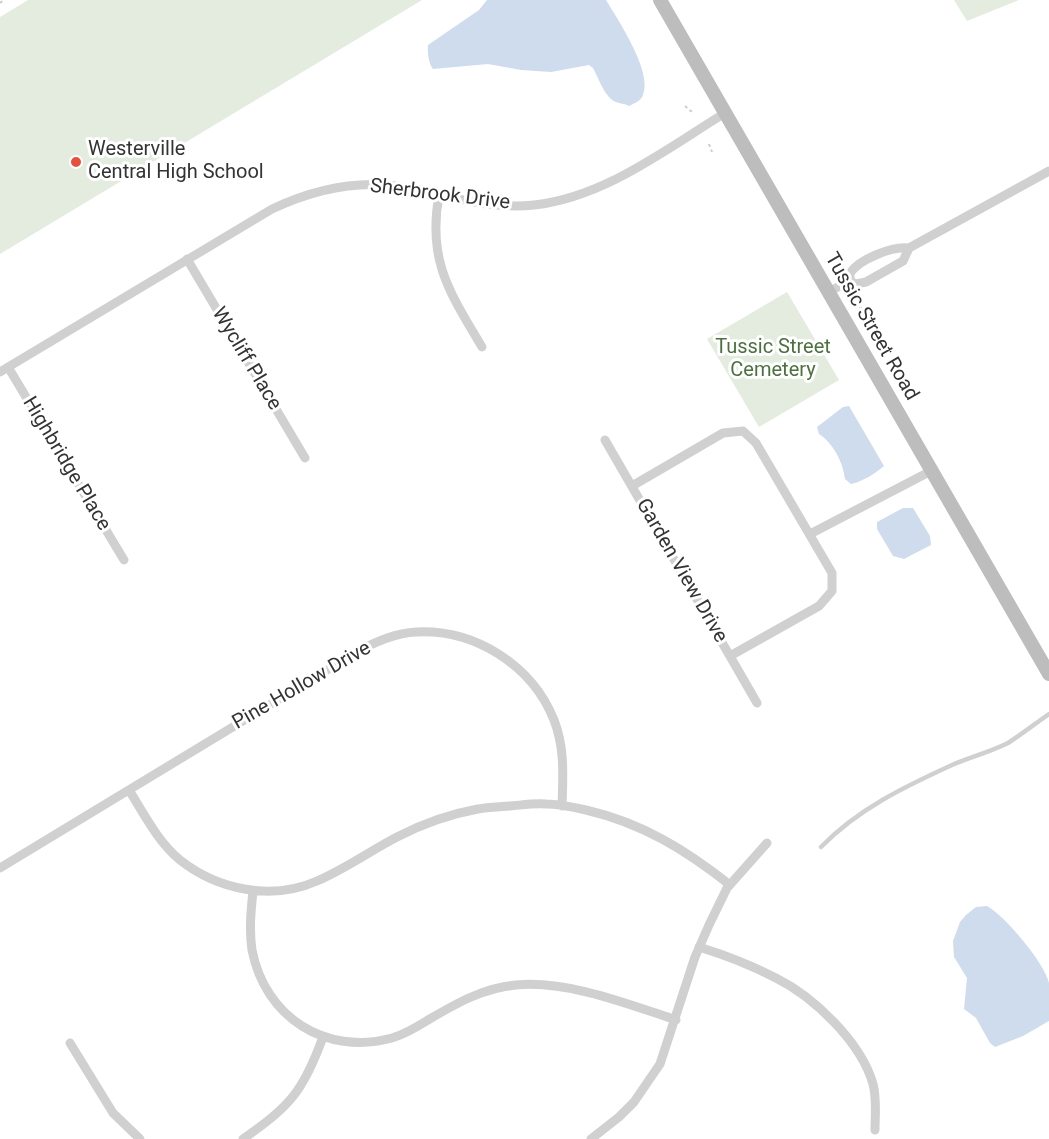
<!DOCTYPE html>
<style>
body{margin:0}
canvas{display:block;background:#fff}
</style>
<canvas width="1049" height="1139"></canvas>
<script>
const ctx = document.querySelector('canvas').getContext('2d');
ctx.lineJoin = 'round';
function fill(path, color) { ctx.fillStyle = color; ctx.fill(path, 'evenodd'); }
function strokePath(path, color, width, dash) { ctx.strokeStyle = color; ctx.lineWidth = width; ctx.lineCap = dash ? 'butt' : 'round'; ctx.setLineDash(dash || []); ctx.stroke(path); }
function label(font, color, halo, rows, align = 'center') {
  ctx.font = font + ' Roboto,sans-serif'; ctx.lineWidth = 6; ctx.setLineDash([]); ctx.textBaseline = 'middle'; ctx.strokeStyle = halo; ctx.fillStyle = color; for (const [text, x, y, turn = 0] of rows) {
    ctx.save(); ctx.translate(x, y); ctx.rotate((+turn || 0) * Math.PI / 180); ctx.textAlign = isNaN(turn) ? turn : align; if (halo) ctx.strokeText(text, 0, 0); ctx.fillText(text, 0, 0); ctx.restore();
  }
}
fill(new Path2D(`
 M28 0H422L0 254V17Z
 M954 0H1019L967 21Z
 M787 292 839 380 759 427 707 339Z`), '#e3ecdf');
fill(new Path2D(`
 M487 0H606C618 20 653 72 643 95 641 101 635 103 629 106 624 103 616 104 611 99 603 92 598 77 593 68L589 65 551 72 521 70 488 64 433 69C429 65 427 51 428 45L479 10Z
 M849 406 884 466C874 474 864 481 851 484L845 479C843 462 833 443 819 434L817 427 843 407Z
 M903 508H913L930 536 931 545 904 559 893 556 877 529V522Z
 M987 906C1005 916 1044 962 1049 983 1049 994 1049 1009 1049 1021L1023 1036 995 1047 990 1043 976 1018 964 1009 967 978 954 957 953 941 960 922 966 915 976 907Z`), '#cfdcee');
strokePath(new Path2D(`
 M0 3 4 0
 M685 106 692 112
 M709 144 712 152
 M833 261 836 257
 M859 308H862`), '#cdcdcd', 2, [3, 3]);
strokePath(new Path2D(`
 M821 847C858 809 904 787 952 765 971 757 990 752 1008 743 1022 734 1036 723 1049 714`), '#d0d0d0', 4.5);
strokePath(new Path2D(`
 M439 195C427 261 450 293 482 347
 M187 259 305 458
 M850 281V273C860 259 892 246 909 248L1049 171
 M828 292 850 281 856 284 866 282 903 261 909 248
 M8 367 124 560
 M0 372 272 209C308 192 346 182 386 185 436 190 484 211 534 205 605 197 666 149 725 113
 M605 440 757 703
 M632 486 723 433 743 431 756 443 832 573V591L819 606 730 656
 M810 534 931 471
 M129 790C144 814 158 842 180 860 218 890 272 901 317 881 345 869 370 851 397 837 422 824 450 814 478 809 489 807 499 807 510 806 522 805 534 803 546 804 560 804 573 807 586 810 642 823 686 850 730 885
 M0 868 360 650C378 641 396 633 416 632 475 629 532 665 554 720 565 748 563 776 562 806
 M253 891C251 910 249 930 252 950 265 1017 325 1056 392 1038 405 1034 417 1027 428 1020 457 1003 483 988 516 985 567 980 628 1004 676 1020
 M699 947C725 955 751 965 776 978 814 997 861 1042 873 1084 877 1099 875 1115 875 1130
 M70 1043 113 1113 140 1139
 M243 1139C290 1106 303 1092 323 1037
 M591 1139 619 1117 634 1102 660 1064 695 957 709 925 727 888 767 843`), '#d0d0d0', 9);
strokePath(new Path2D(`
 M660 0 1049 674`), '#bdbdbd', 14);
for (const [x, y, r, color] of [
 [76,162,6,"#e5513a"]
]) { const dot = new Path2D(); dot.arc(x, y, r, 0, 2 * Math.PI); ctx.fillStyle = color; ctx.fill(dot); strokePath(dot, '#fff', 2); }
label('20px', '#333', '#fff', [
 ["Westerville",88,150],
 ["Central High School",88,173]
], 'left');
label('20px', '#333', '#fff', [
 ["Sherbrook Drive",440,195,7],
 ["Tussic Street Road",871,327,60],
 ["Wycliff Place",246,359,59],
 ["Highbridge Place",66,464,59],
 ["Garden View Drive",681,571,60],
 ["Pine Hollow Drive",302,686,-30]
]);
label('20px', '#4c703f', '#fff', [
 ["Tussic Street",773,348],
 ["Cemetery",773,371]
]);
</script>
